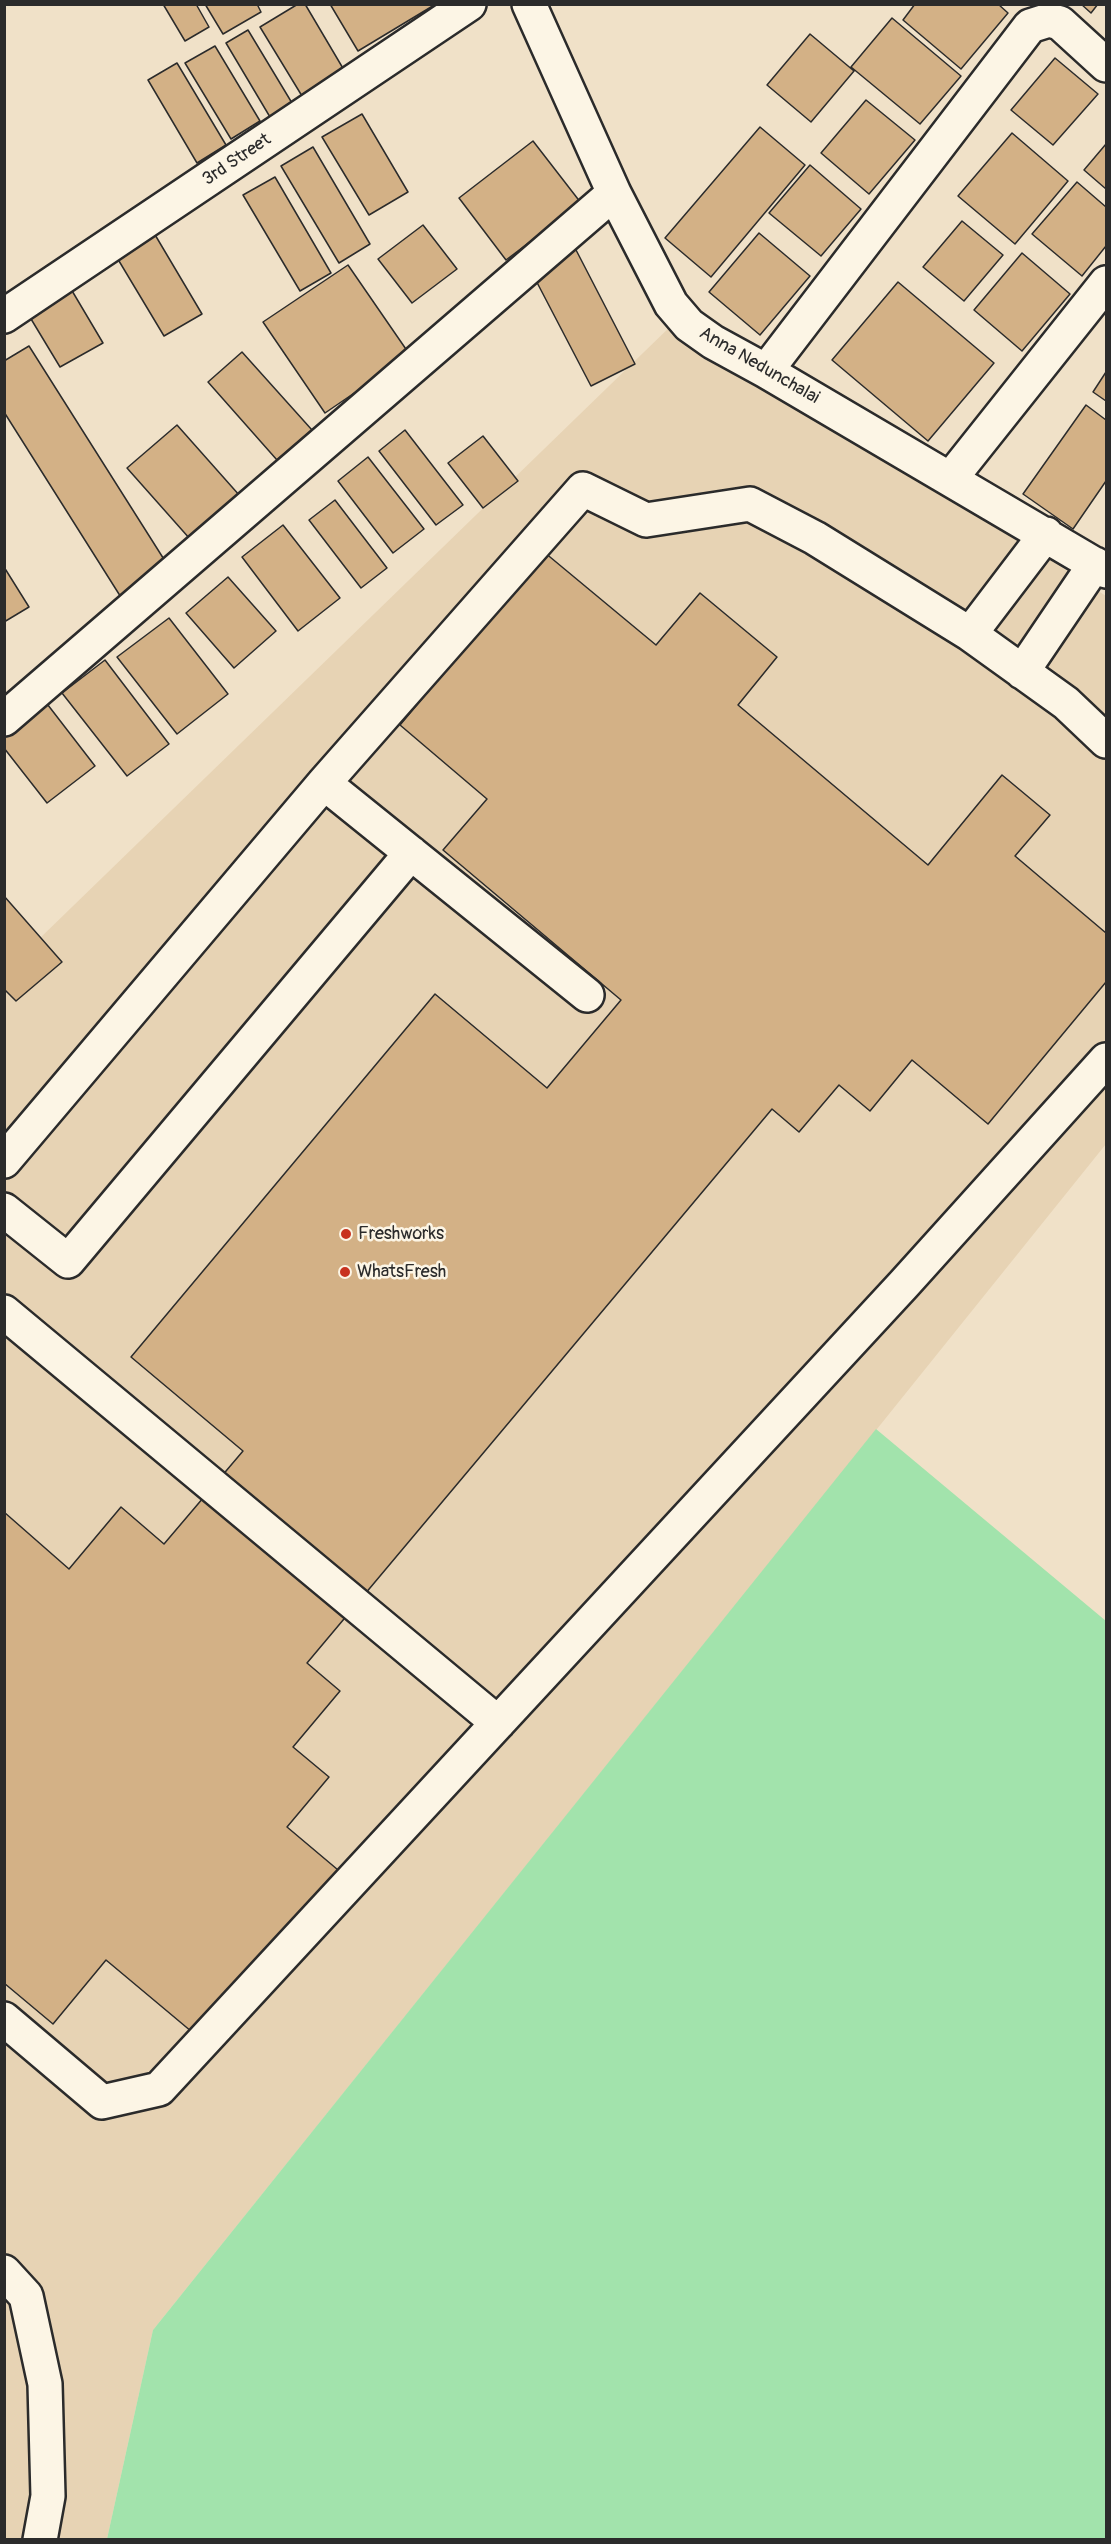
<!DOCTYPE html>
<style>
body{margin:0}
#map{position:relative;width:1111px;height:2544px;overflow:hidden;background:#f0e1c8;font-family:Pangolin,sans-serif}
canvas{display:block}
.frame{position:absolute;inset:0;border:6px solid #2b2b2b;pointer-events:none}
</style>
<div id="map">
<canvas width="1111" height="2544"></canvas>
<div class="frame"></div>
</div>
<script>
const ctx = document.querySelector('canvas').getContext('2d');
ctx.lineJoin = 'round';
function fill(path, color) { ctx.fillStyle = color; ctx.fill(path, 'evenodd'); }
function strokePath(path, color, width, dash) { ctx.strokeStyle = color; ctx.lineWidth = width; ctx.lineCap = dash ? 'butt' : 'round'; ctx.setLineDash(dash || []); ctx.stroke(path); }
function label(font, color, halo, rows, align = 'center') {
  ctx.font = font + ' Pangolin,sans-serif'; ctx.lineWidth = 5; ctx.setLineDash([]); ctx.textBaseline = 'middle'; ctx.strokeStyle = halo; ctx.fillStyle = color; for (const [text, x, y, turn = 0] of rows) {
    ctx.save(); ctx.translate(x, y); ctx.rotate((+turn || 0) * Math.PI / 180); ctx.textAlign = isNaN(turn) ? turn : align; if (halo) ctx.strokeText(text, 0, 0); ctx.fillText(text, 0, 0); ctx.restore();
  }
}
fill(new Path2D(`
 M677 320 1106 596V1144L153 2330 107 2539 5 2540V972Z`), '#e7d3b4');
fill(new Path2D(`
 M876 1429 1106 1621V2539H107L153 2330Z`), '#a2e3ac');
const building = new Path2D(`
 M163 4H196L209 27 185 41Z
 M205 4H257L261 12 223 34Z
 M298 4H305L344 70 302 96 260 27Z
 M330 4H436L358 51Z
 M915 4H998L1008 13 961 69 903 20Z
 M1081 4H1098L1091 13Z
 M892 18 961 76 920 124 851 67Z
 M248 30 292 103 270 117 226 43Z
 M810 34 854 71 811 122 767 85Z
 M215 46 260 121 231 139 185 63Z
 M1055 58 1098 94 1053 145 1011 110Z
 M177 63 226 145 197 163 148 80Z
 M866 100 915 140 869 194 821 153Z
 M362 114 408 192 369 215 322 137Z
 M760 127 805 165 711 277 665 238Z
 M1012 133 1068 181 1015 244 958 196Z
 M533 141 581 203 506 260 459 198Z
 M1106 144V189L1084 170Z
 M313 147 370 244 339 263 281 166Z
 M810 165 861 209 821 256 769 213Z
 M275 177 331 273 300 291 243 195Z
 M1077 182 1106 207V246L1082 276 1032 234Z
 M962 221 1003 255 964 301 923 267Z
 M423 225 457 269 412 303 378 259Z
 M151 228 202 314 164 336 113 251Z
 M759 233 810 276 760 335 709 292Z
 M575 248 635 364 591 386 531 271Z
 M1022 253 1070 294 1022 351 974 310Z
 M348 265 410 355 325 413 263 322Z
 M898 282 994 363 928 441 832 360Z
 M68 284 103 343 60 367 25 309Z
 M29 346 172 572 124 602 4 412V361Z
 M242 352 312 430 277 460 208 382Z
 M1106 372V401L1093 392Z
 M1086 405 1106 420V481L1073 529 1023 494Z
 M177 425 240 496 190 539 127 468Z
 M405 430 463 505 436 525 379 451Z
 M483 436 518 481 483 508 448 463Z
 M368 457 424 529 393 553 338 481Z
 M335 500 387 568 361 588 309 520Z
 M283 525 340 598 298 631 242 557Z
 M544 552 656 645 700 593 777 657 738 705 928 865 1002 775 1050 815 1015 856 1106 933V982L988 1124 912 1060 870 1111 839 1085 799 1132 772 1109 307 1663 340 1691 293 1747 329 1777 287 1827 344 1875 204 2042 106 1960 53 2024 4 1983V1512L69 1569 121 1507 164 1544 243 1451 131 1357 435 994 547 1088 621 1000 443 850 487 799 400 725Z
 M4 567 29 607 4 622Z
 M228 577 276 631 234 668 186 613Z
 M169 618 228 694 177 734 117 657Z
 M105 660 169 744 127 776 62 693Z
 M41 696 95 766 47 803 4 748V724Z
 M4 896 62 962 16 1001 4 989Z`);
fill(building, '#d3b186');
strokePath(building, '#2b2b2b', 1.5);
const minor = new Path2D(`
 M529 4 614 193 671 304 689 325 713 342 766 371 1106 571
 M4 316 469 4
 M766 371 1030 26 1049 20 1060 23 1106 65
 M951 478 1106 283
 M970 634 1046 534
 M1022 672 1095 564
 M4 719 614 193
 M324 783 587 995
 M4 1161 324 783 583 489 646 520 750 504 815 538 970 634 1066 703 1106 741
 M4 1210 68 1261 411 853
 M4 1312 498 1723
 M4 2019 102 2102 159 2089 904 1284 1106 1060
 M4 2272 26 2296 45 2384 48 2496 40 2540`);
strokePath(minor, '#2b2b2b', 38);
strokePath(minor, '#fcf5e5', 33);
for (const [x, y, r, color] of [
 [346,1234,6,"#c8321e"],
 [345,1272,6,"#c8321e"]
]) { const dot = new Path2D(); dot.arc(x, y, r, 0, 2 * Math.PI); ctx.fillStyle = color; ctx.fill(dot); strokePath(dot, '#fcf5e5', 2); }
label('18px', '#2b2b2b', '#fcf5e5', [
 ["3rd Street",237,160,-34],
 ["Anna Nedunchalai",759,366,30]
]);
label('18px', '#2b2b2b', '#fcf5e5', [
 ["Freshworks",358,1234],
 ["WhatsFresh",357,1272]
], 'left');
</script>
